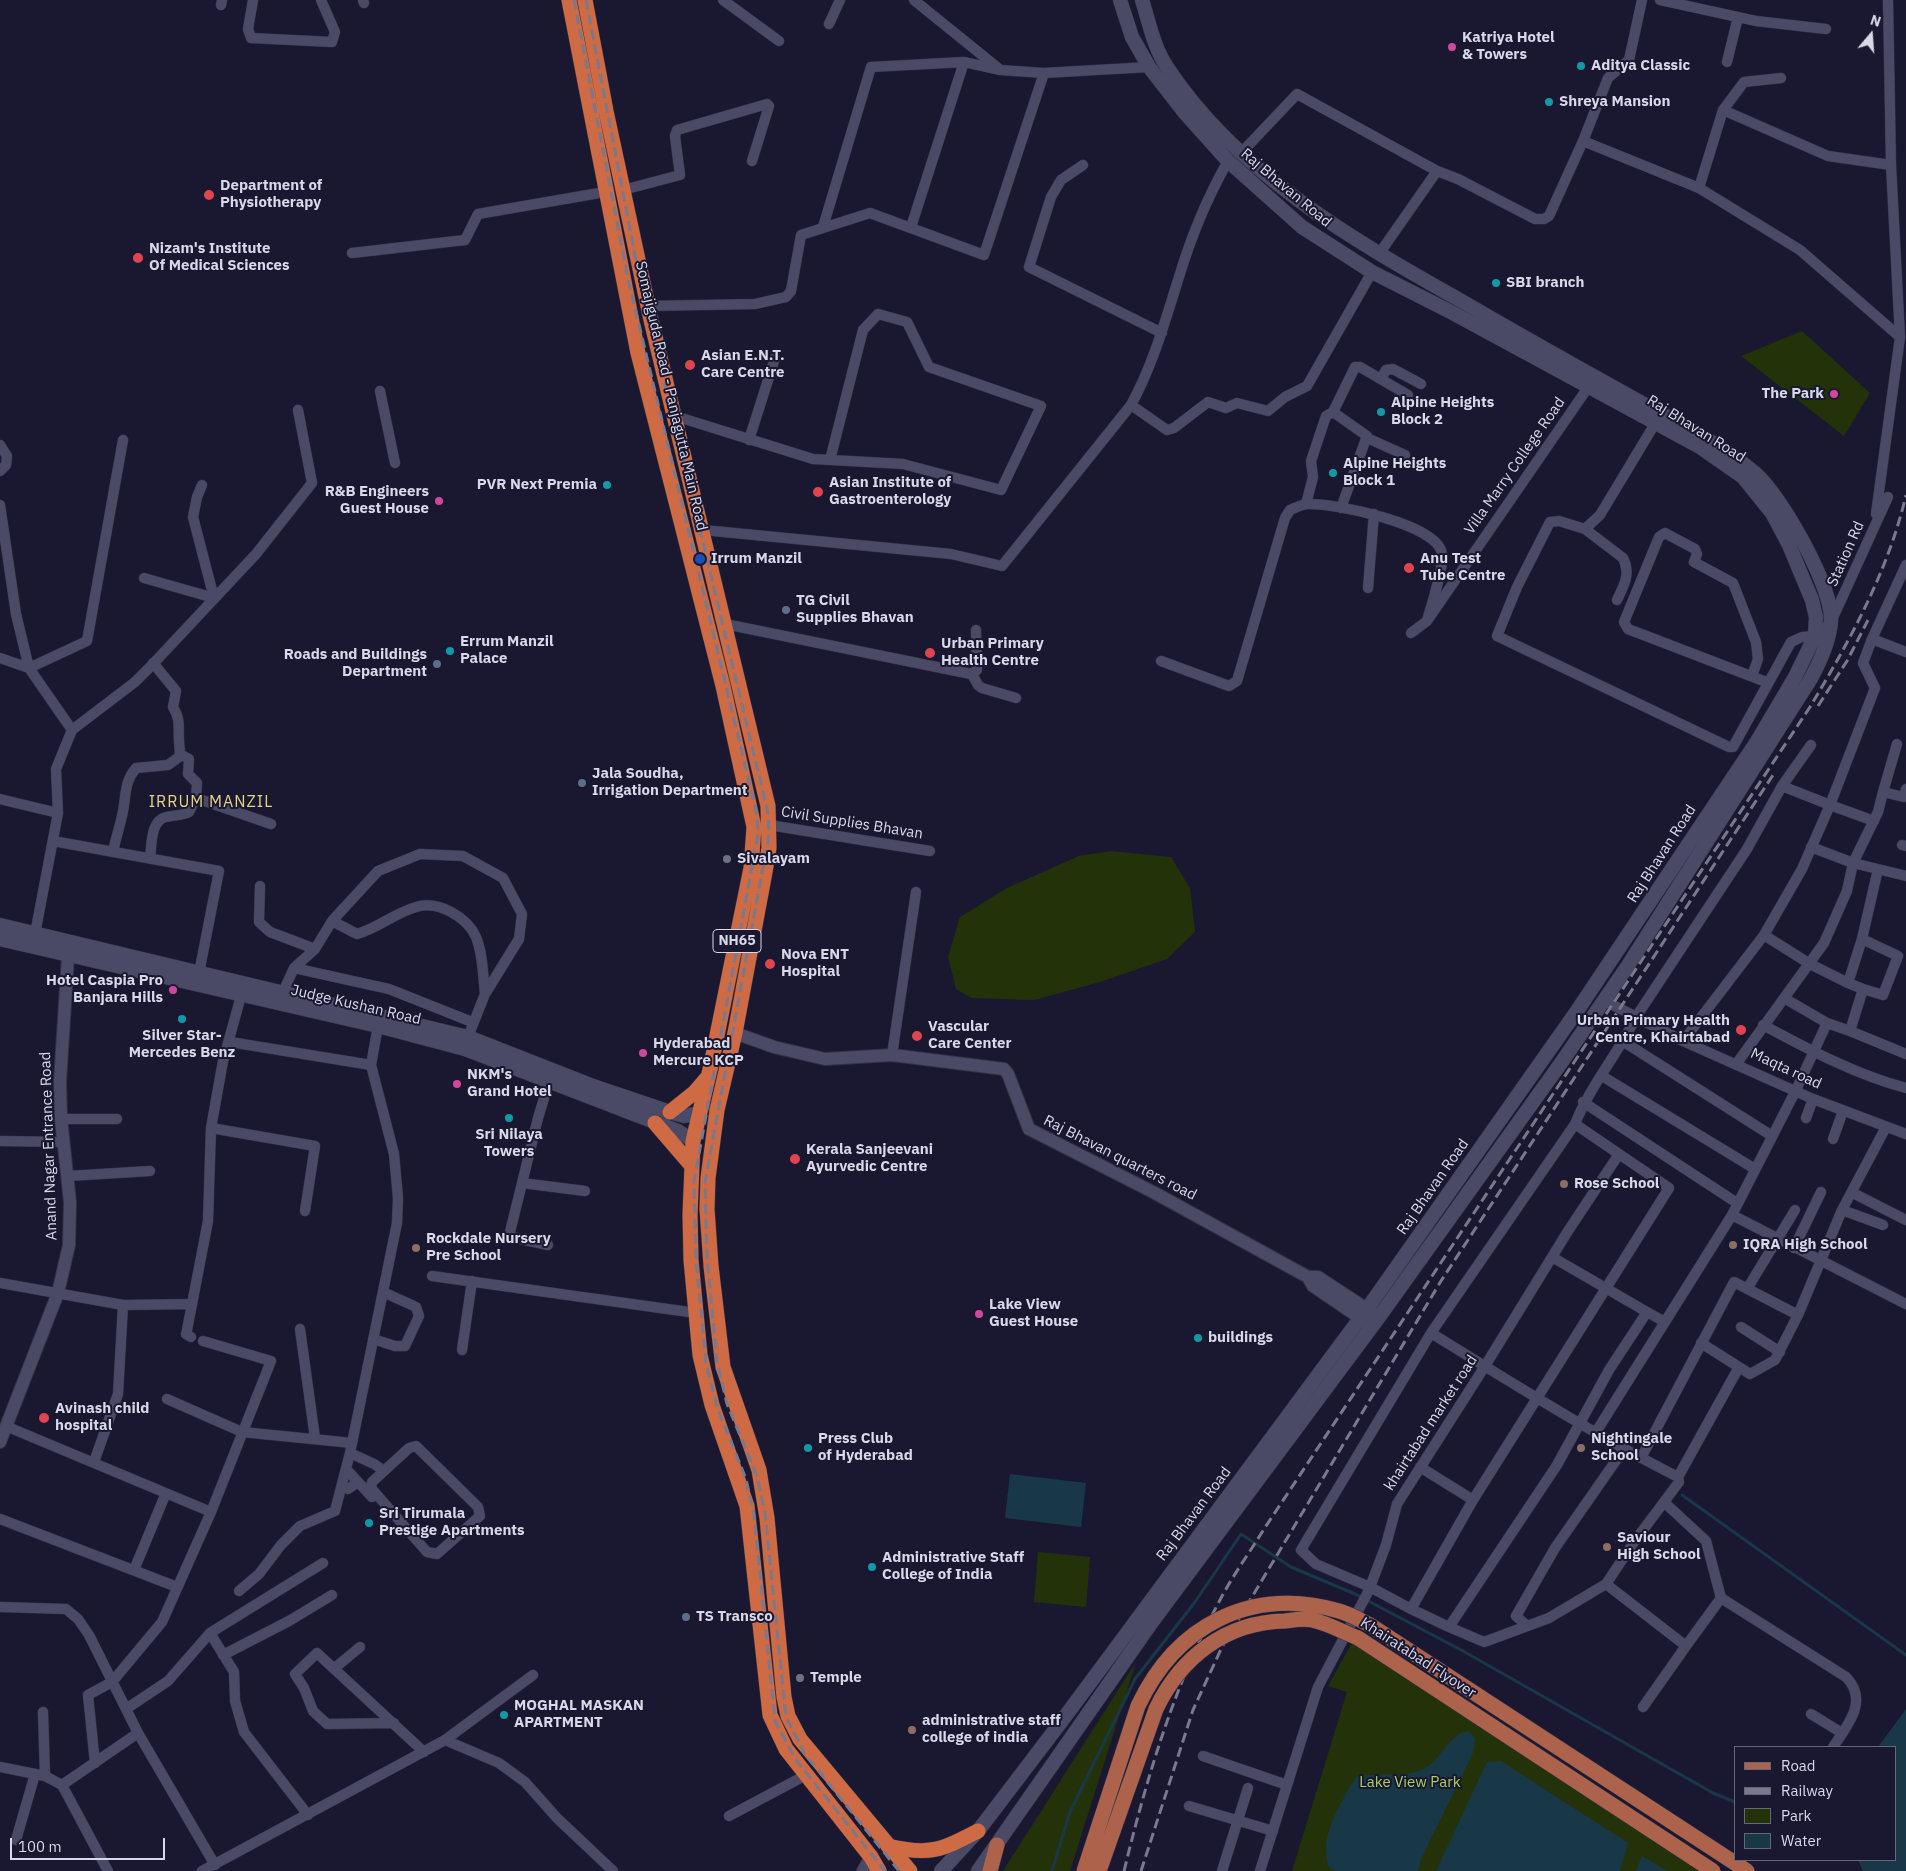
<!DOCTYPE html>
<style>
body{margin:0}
#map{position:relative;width:1906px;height:1871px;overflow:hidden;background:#1a1830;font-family:"IBM Plex Sans",sans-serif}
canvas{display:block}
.legend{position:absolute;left:1734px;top:1746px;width:162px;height:115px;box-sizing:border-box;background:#1a1830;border:1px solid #66657a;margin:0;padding:6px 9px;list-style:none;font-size:15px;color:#d8d8e9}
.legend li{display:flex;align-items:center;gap:10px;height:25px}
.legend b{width:25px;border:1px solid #66657a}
.north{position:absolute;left:1846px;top:10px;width:50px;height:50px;-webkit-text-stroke:4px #1a1830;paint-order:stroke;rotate:18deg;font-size:14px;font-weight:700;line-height:20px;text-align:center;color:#d8d8e9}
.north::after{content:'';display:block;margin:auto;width:18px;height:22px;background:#d8d8e9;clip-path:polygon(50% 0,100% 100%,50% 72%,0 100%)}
.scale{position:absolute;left:10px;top:1838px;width:155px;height:22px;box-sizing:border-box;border:2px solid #d8d8e9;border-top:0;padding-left:6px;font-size:15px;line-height:18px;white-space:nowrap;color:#d8d8e9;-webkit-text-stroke:4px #1a1830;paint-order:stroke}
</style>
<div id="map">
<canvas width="1906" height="1871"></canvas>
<ul class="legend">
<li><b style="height:6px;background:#ad624c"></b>Road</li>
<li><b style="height:6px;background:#79788d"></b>Railway</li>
<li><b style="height:14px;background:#24320a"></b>Park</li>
<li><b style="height:14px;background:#183848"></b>Water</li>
</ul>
<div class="north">N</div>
<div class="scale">100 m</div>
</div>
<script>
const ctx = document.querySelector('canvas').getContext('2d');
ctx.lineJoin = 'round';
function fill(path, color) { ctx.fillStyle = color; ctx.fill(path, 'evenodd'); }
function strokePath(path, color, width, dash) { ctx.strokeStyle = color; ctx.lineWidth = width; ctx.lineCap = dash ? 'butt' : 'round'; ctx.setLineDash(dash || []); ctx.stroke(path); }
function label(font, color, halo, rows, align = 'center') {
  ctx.font = font + ' "IBM Plex Sans",sans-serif'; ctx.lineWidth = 4; ctx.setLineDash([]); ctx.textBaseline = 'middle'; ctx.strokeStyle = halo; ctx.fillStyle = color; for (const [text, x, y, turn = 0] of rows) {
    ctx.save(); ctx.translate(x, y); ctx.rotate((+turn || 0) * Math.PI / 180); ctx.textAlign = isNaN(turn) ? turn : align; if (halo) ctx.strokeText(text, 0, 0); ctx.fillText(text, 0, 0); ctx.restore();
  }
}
fill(new Path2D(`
 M1802 331 1870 393 1844 436 1741 356Z
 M1111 851 1171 857 1190 888 1195 932 1167 959 1100 982 1034 1000 972 998 956 989 948 957 960 917 1007 888 1079 856Z
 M1038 1552 1090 1557 1086 1607 1034 1602Z
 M1352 1643 1382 1660 1671 1851 1698 1871H1292L1347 1692 1328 1686Z
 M1136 1662 1070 1871H1003Z`), '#24320a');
fill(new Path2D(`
 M1010 1474 1086 1483 1081 1527 1005 1518Z
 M1906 1709V1871H1863L1858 1860H1895V1747H1878Z
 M1468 1731 1475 1738 1473 1753 1421 1859 1418 1871H1336L1329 1867C1318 1836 1341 1803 1356 1777 1377 1772 1401 1778 1421 1770 1441 1763 1447 1735 1468 1731Z
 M1501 1761 1628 1843 1620 1871H1436L1487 1762Z
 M1642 1856 1667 1871H1636Z`), '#183848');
strokePath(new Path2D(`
 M1682 1495 1906 1655
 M1052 1871 1070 1812 1135 1679 1195 1602 1241 1534 1291 1567 1355 1594 1463 1651 1713 1793 1735 1802`), '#183848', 3);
const minor = new Path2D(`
 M253 0 248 29 251 38 332 42 335 32 321 0
 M363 0 364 3
 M723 0 779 41
 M914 0 998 68
 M1660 0 1756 21 1826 29
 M221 5 222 0
 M829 24 840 0
 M1727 62 1738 17
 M1723 110 1828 156 1891 165
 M1583 141 1699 188 1800 250 1900 337
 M1242 152 1297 94 1437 171
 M1083 165 1061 180 1051 197 1029 267 1162 333
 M1699 188 1723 110 1744 82 1781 78
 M623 190 680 175 675 136 677 130 767 104 769 106 752 161
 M823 227 871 67 964 62 1000 70 1044 73 1149 67
 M911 227 964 62
 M352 253 465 240 478 214 605 192
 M1379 254 1437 171 1458 179 1535 219H1544L1549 216 1583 141 1608 78 1629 60 1642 0
 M648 306 755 304 786 297 791 291 801 235 870 213 984 255 1044 73
 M1381 379 1386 370 1393 369 1421 384
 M380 391 395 463
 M1131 405 1167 430 1174 428 1208 402 1226 408 1237 403 1268 411 1285 397 1307 386 1372 272
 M675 416 813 459 903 464 1001 490 1041 406 929 367 907 322 878 314 863 330 830 460
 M1656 422 1600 515 1585 529 1559 521 1550 522 1517 587 1497 636 1729 747H1733L1791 642 1802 637 1815 636 1831 622 1888 497
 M1367 438 1405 455
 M749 440 775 358
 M0 445 7 456 6 465 0 471
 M1306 504 1313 477 1311 461 1326 416 1333 412
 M0 505 16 614 29 668 72 730
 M1341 508 1367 436 1333 412 1355 367H1360L1408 395
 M1876 514 1900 337 1891 165 1888 0
 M1585 529 1623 558C1631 574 1624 585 1617 600
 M703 530 951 554 1002 566 1131 405C1153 365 1165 321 1179 277 1191 237 1207 198 1228 161
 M144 578 214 598 193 517 197 497 202 485
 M1368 588 1374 514
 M725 624 971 674 977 670 976 630
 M1411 633 1427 621 1589 386
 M1872 639 1906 565
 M0 658 29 668 87 641 123 440
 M1161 661 1229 686 1237 681 1285 518 1290 510C1295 508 1302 504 1308 504 1333 503 1439 524 1442 554 1444 569 1431 605 1427 621
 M972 674 978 685 982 688 1016 698
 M1752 676 1758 659 1756 642 1733 583 1694 562 1697 554 1695 549 1665 533 1659 537 1624 622 1628 629 1761 680 1769 682
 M180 754 189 759 188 774 197 783 196 798
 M1883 792 1897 744
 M0 799 58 813
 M1874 821 1830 805 1875 688 1863 663 1872 639 1906 652
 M769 825 930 851
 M53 841 219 871 199 973
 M1902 845 1906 846
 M1811 847 1853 863 1906 876
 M113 852C116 836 122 821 124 805 126 790 126 780 136 768L168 765 179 757C181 751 179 747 179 740 178 726 181 720 173 707L176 691 153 663
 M150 858C152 845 150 821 166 817 174 815 182 816 189 812L196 798 271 824
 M260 886 259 922 270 932 315 949
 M332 921 357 934C378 928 395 913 416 907 438 900 467 917 476 937 483 954 483 976 485 994
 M35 934 58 813 56 769 72 730 135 682 152 665 256 554 312 483 298 410
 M1764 935 1810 964 1848 983
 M1862 939 1898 956 1883 995 1863 989
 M294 968 389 989 472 1022
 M283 992 294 968 315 949 332 921 378 871 420 854 463 856 503 878 522 914 519 939 485 994 468 1037
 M1784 998 1827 1023 1850 1031 1863 989 1848 983 1862 939 1878 869
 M1603 1000 1683 1041 1813 1099 1906 1134
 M1763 1025C1808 1049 1856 1075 1906 1088
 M1850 1031 1906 1054
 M1683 1041 1764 935 1802 869 1830 805 1782 786
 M230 1042 371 1065
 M1624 1042 1772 1136
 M892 1055 916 892
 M1737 1063 1824 943 1847 891 1853 863 1878 812 1883 792 1904 797 1906 789
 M1602 1076 1755 1169
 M1583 1102 1737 1203
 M1806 1118 1813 1099
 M61 1119H117
 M1575 1124 1619 1154
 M211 1128 315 1146 305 1211
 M1833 1139 1843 1111
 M0 1141 64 1142
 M68 1176 150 1171
 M522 1183 585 1191
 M1853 1193 1906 1220
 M1842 1210 1883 1225
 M1732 1215 1906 1304
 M548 1245 511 1237 510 1232 538 1118 549 1082
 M1794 1248 1821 1192
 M1552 1257 1647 1312
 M432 1276 696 1313
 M0 1283 123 1305 192 1304
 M1747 1289 1795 1210
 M1798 1315 1842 1210 1886 1127
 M1741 1327 1780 1352
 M300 1329 315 1438
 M1431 1333C1512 1383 1593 1434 1678 1477
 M191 1337 186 1334 187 1330 208 1221 211 1128 223 1061 241 996
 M373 1339 395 1346H405L419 1316 416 1307 383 1292
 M462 1350 472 1281
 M167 1399 242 1432 352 1443
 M8 1427 211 1512
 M1596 1432 1732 1215 1796 1090 1827 1023
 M350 1453 374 1464 384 1471 409 1448 416 1446 478 1507 480 1516 437 1554 427 1552 371 1488 372 1482 384 1471
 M1641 1458 1734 1282 1798 1315 1775 1360 1750 1374 1701 1343
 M94 1462 118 1394 123 1305
 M1420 1467 1473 1500
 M346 1469 372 1497
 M348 1489 358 1482
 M1665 1503 1706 1541 1721 1598 1686 1646
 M0 1519 177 1587
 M134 1570 166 1493
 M1606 1584 1686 1646 1643 1707
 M239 1591 259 1574 281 1545 300 1526 335 1511 350 1453 397 1223 398 1198 394 1154 371 1065 378 1026
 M1721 1598 1846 1677C1869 1700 1848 1725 1833 1747
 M0 1607 66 1609 78 1619 89 1635 138 1733 215 1865
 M1411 1609 1449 1627 1557 1465 1609 1370 1647 1312 1665 1322
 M1526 1625 1516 1616 1555 1548 1624 1449
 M1449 1627 1484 1642 1549 1618 1606 1584 1634 1542 1679 1482 1678 1477 1739 1367
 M210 1633 234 1672 235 1701 244 1732 308 1815
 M223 1655 289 1621 332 1595
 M336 1667 360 1647
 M126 1709 168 1681 210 1633 323 1563
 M43 1712 45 1776
 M1811 1714 1842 1733
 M394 1723 327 1724 313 1711 304 1688 295 1674 317 1653 424 1752
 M445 1740 533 1675
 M1203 1756 1287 1785
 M95 1763 88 1695 112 1682 162 1622 211 1512 271 1361 203 1341
 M0 1767 45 1776 62 1785 108 1871
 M62 1785 138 1733
 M1189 1806 1273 1831
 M729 1816 806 1775
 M16 1840 35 1774
 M202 1871 445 1740 499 1763 525 1782 557 1818 613 1871
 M1222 1871 1248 1788
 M1260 1871 1318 1687 1369 1590 1370 1587 1386 1545 1397 1504 1485 1366 1568 1231 1619 1154 1669 1188 1473 1500 1411 1609 1370 1587 1316 1564 1301 1550 1431 1333 1575 1124C1590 1086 1618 1054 1636 1017L1747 849 1782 786 1811 745`);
const tertiary = new Path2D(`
 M735 1033 774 1047 825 1059 892 1055 1004 1069 1008 1074 1029 1129 1153 1192 1308 1277H1318L1379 1317
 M1308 1277 1313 1286 1372 1326
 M0 1442 58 1293 69 1245 70 1202 61 1119 60 1082 68 956
 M863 1871 871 1857`);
const secondary = new Path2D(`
 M0 925 468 1037 593 1086 670 1112 684 1116 700 1113
 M0 939 378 1026 465 1049 678 1131 693 1141
 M941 1871 978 1831 1064 1718 1367 1309 1579 1008 1756 743 1795 677 1815 636 1816 617 1812 600 1789 545 1772 513 1743 477 1700 447 1449 311 1372 272 1302 227 1228 161 1184 112 1149 67 1132 37 1120 0
 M978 1871 1152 1622 1379 1317 1561 1063 1627 967 1810 680C1820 662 1829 643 1831 622 1834 589 1781 495 1755 473 1716 440 1668 418 1624 393 1568 362 1513 331 1458 299 1351 239 1236 172 1167 67 1154 48 1149 22 1142 0`);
const primary = new Path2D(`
 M990 1871 997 1845`);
const trunk = new Path2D(`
 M569 0 638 353 723 686 754 827 751 868 711 1065 693 1141 690 1215 691 1260 700 1355 712 1405 747 1506 770 1715 786 1749 871 1857 879 1871
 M585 0 606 111 651 320 768 806 769 848 765 872 735 1033 717 1110 708 1178 707 1209 711 1266 723 1367 759 1470 767 1518 784 1697 788 1716 800 1739 910 1871
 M670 1112 695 1092 707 1078
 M655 1123 692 1166
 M888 1846C930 1856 941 1850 978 1831`);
strokePath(minor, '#343245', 11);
strokePath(tertiary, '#343245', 14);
strokePath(secondary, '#343245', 15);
strokePath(primary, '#343245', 16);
strokePath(trunk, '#343245', 16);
strokePath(minor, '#4a4a66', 10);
strokePath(tertiary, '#4a4a66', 12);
strokePath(secondary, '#4a4a66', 14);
strokePath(primary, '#ad624c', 15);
strokePath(trunk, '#ce6a44', 15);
strokePath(new Path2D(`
 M574 0 628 279 757 815 758 834 694 1181 696 1259 706 1363 717 1407 746 1479 754 1515 775 1721 796 1760 885 1871
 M586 0 639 276 768 813 769 835 705 1182 707 1258 717 1362 727 1404 757 1476 765 1513 786 1717 805 1754 899 1871
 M1818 706 1847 661 1868 620
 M1124 1871C1147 1777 1174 1685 1220 1600 1233 1575 1250 1552 1264 1529L1810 707C1850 640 1888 572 1906 495
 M1141 1871 1193 1710 1222 1647 1441 1281 1773 775`), '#79788d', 3, [10, 5]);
const primaryBridge = new Path2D(`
 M1084 1871 1138 1706C1176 1625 1251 1586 1339 1611 1350 1614 1360 1620 1370 1625L1747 1871
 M1099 1871 1156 1709C1181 1657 1226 1622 1285 1621 1293 1620 1303 1618 1312 1620 1327 1623 1343 1632 1358 1638L1713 1871`);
strokePath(primaryBridge, '#343245', 16, []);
strokePath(primaryBridge, '#ad624c', 15);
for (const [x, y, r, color] of [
 [1452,47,5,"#d1479c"],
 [1581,66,5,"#0f9aa8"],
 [1549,102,5,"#0f9aa8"],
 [209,195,6,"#e0444e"],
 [138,258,6,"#e0444e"],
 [1496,283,5,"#0f9aa8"],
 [690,365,6,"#e0444e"],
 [1834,394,5,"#d1479c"],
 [1381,412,5,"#0f9aa8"],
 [1333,473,5,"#0f9aa8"],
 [607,485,5,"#0f9aa8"],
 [818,492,6,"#e0444e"],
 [439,501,5,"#d1479c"],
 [700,559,6,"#1a4fb4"],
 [1409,568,6,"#e0444e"],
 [786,610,5,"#5c6f8a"],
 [450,651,5,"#0f9aa8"],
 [930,653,6,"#e0444e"],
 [437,664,5,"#5c6f8a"],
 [582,783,5,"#5c6f8a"],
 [727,859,5,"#6b7280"],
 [770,964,6,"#e0444e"],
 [173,990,5,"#d1479c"],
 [182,1019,5,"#0f9aa8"],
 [1741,1030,6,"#e0444e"],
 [917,1036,6,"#e0444e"],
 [643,1053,5,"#d1479c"],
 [457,1084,5,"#d1479c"],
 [509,1118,5,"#0f9aa8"],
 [795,1159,6,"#e0444e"],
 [1564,1184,5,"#8d6e63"],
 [1733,1245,5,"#8d6e63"],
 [416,1248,5,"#8d6e63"],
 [979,1314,5,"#d1479c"],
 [1198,1338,5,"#0f9aa8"],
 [44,1418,6,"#e0444e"],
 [808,1448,5,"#0f9aa8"],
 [1581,1448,5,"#8d6e63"],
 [369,1523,5,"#0f9aa8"],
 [1607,1547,5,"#8d6e63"],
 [872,1567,5,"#0f9aa8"],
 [686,1617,5,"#5c6f8a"],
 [800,1678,5,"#6b7280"],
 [504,1715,5,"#0f9aa8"],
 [912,1730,5,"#8d6e63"]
]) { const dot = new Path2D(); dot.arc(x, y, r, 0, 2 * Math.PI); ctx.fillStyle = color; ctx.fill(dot); strokePath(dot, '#1a1830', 2); }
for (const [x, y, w] of [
 [737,941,48]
]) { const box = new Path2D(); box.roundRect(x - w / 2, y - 11.5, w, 23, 4); ctx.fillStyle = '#1a1830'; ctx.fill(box); strokePath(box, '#d8d8e9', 1); }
label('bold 14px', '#d8d8e9', null, [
 ["NH65",737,941]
]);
label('bold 15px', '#d8d8e9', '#1a1830', [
 ["Katriya Hotel",1462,38],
 ["& Towers",1462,55],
 ["Aditya Classic",1591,66],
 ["Shreya Mansion",1559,102],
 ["Department of",220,186],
 ["Physiotherapy",220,203],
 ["Nizam's Institute",149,249],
 ["Of Medical Sciences",149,266],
 ["SBI branch",1506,283],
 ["Asian E.N.T.",701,356],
 ["Care Centre",701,373],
 ["The Park",1824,394,"right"],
 ["Alpine Heights",1391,403],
 ["Block 2",1391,420],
 ["Alpine Heights",1343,464],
 ["Block 1",1343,481],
 ["Asian Institute of",829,483],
 ["Gastroenterology",829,500],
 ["PVR Next Premia",597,485,"right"],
 ["R&B Engineers",429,492,"right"],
 ["Guest House",429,509,"right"],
 ["Irrum Manzil",711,559],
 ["Anu Test",1420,559],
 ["Tube Centre",1420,576],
 ["TG Civil",796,601],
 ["Supplies Bhavan",796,618],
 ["Errum Manzil",460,642],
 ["Palace",460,659],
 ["Urban Primary",941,644],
 ["Health Centre",941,661],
 ["Roads and Buildings",427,655,"right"],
 ["Department",427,672,"right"],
 ["Jala Soudha,",592,774],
 ["Irrigation Department",592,791],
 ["Sivalayam",737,859],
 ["Nova ENT",781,955],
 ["Hospital",781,972],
 ["Hotel Caspia Pro",163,981,"right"],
 ["Banjara Hills",163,998,"right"],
 ["Urban Primary Health",1730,1021,"right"],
 ["Centre, Khairtabad",1730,1038,"right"],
 ["Vascular",928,1027],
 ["Care Center",928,1044],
 ["Silver Star-",182,1036,"center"],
 ["Mercedes Benz",182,1053,"center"],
 ["Hyderabad",653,1044],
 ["Mercure KCP",653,1061],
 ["NKM's",467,1075],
 ["Grand Hotel",467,1092],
 ["Sri Nilaya",509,1135,"center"],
 ["Towers",509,1152,"center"],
 ["Kerala Sanjeevani",806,1150],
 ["Ayurvedic Centre",806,1167],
 ["Rose School",1574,1184],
 ["Rockdale Nursery",426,1239],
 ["Pre School",426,1256],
 ["IQRA High School",1743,1245],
 ["Lake View",989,1305],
 ["Guest House",989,1322],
 ["buildings",1208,1338],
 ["Avinash child",55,1409],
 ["hospital",55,1426],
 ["Press Club",818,1439],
 ["of Hyderabad",818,1456],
 ["Nightingale",1591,1439],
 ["School",1591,1456],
 ["Sri Tirumala",379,1514],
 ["Prestige Apartments",379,1531],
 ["Saviour",1617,1538],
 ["High School",1617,1555],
 ["Administrative Staff",882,1558],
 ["College of India",882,1575],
 ["TS Transco",696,1617],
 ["Temple",810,1678],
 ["MOGHAL MASKAN",514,1706],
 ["APARTMENT",514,1723],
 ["administrative staff",922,1721],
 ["college of india",922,1738]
], 'left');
label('15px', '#d8d8e9', '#1a1830', [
 ["Raj Bhavan Road",1286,188,40],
 ["Somajiguda Road - Panjagutta Main Road",671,396,77],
 ["Raj Bhavan Road",1696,429,32],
 ["Villa Marry College Road",1515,466,-55],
 ["Station Rd",1846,554,-66],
 ["Civil Supplies Bhavan",852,823,9],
 ["Raj Bhavan Road",1662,854,-57],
 ["Judge Kushan Road",356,1005,13],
 ["Maqta road",1786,1069,25],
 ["Anand Nagar Entrance Road",49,1146,-92],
 ["Raj Bhavan quarters road",1120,1158,27],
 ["Raj Bhavan Road",1433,1187,-55],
 ["khairtabad market road",1431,1423,-57],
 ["Raj Bhavan Road",1194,1514,-53],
 ["Khairatabad Flyover",1418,1658,33]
]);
label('15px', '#a7d161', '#1a1830', [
 ["Lake View Park",1410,1783]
]);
ctx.letterSpacing = '1px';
label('16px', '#e2d385', '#1a1830', [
 ["IRRUM MANZIL",211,802]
]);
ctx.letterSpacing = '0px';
</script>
